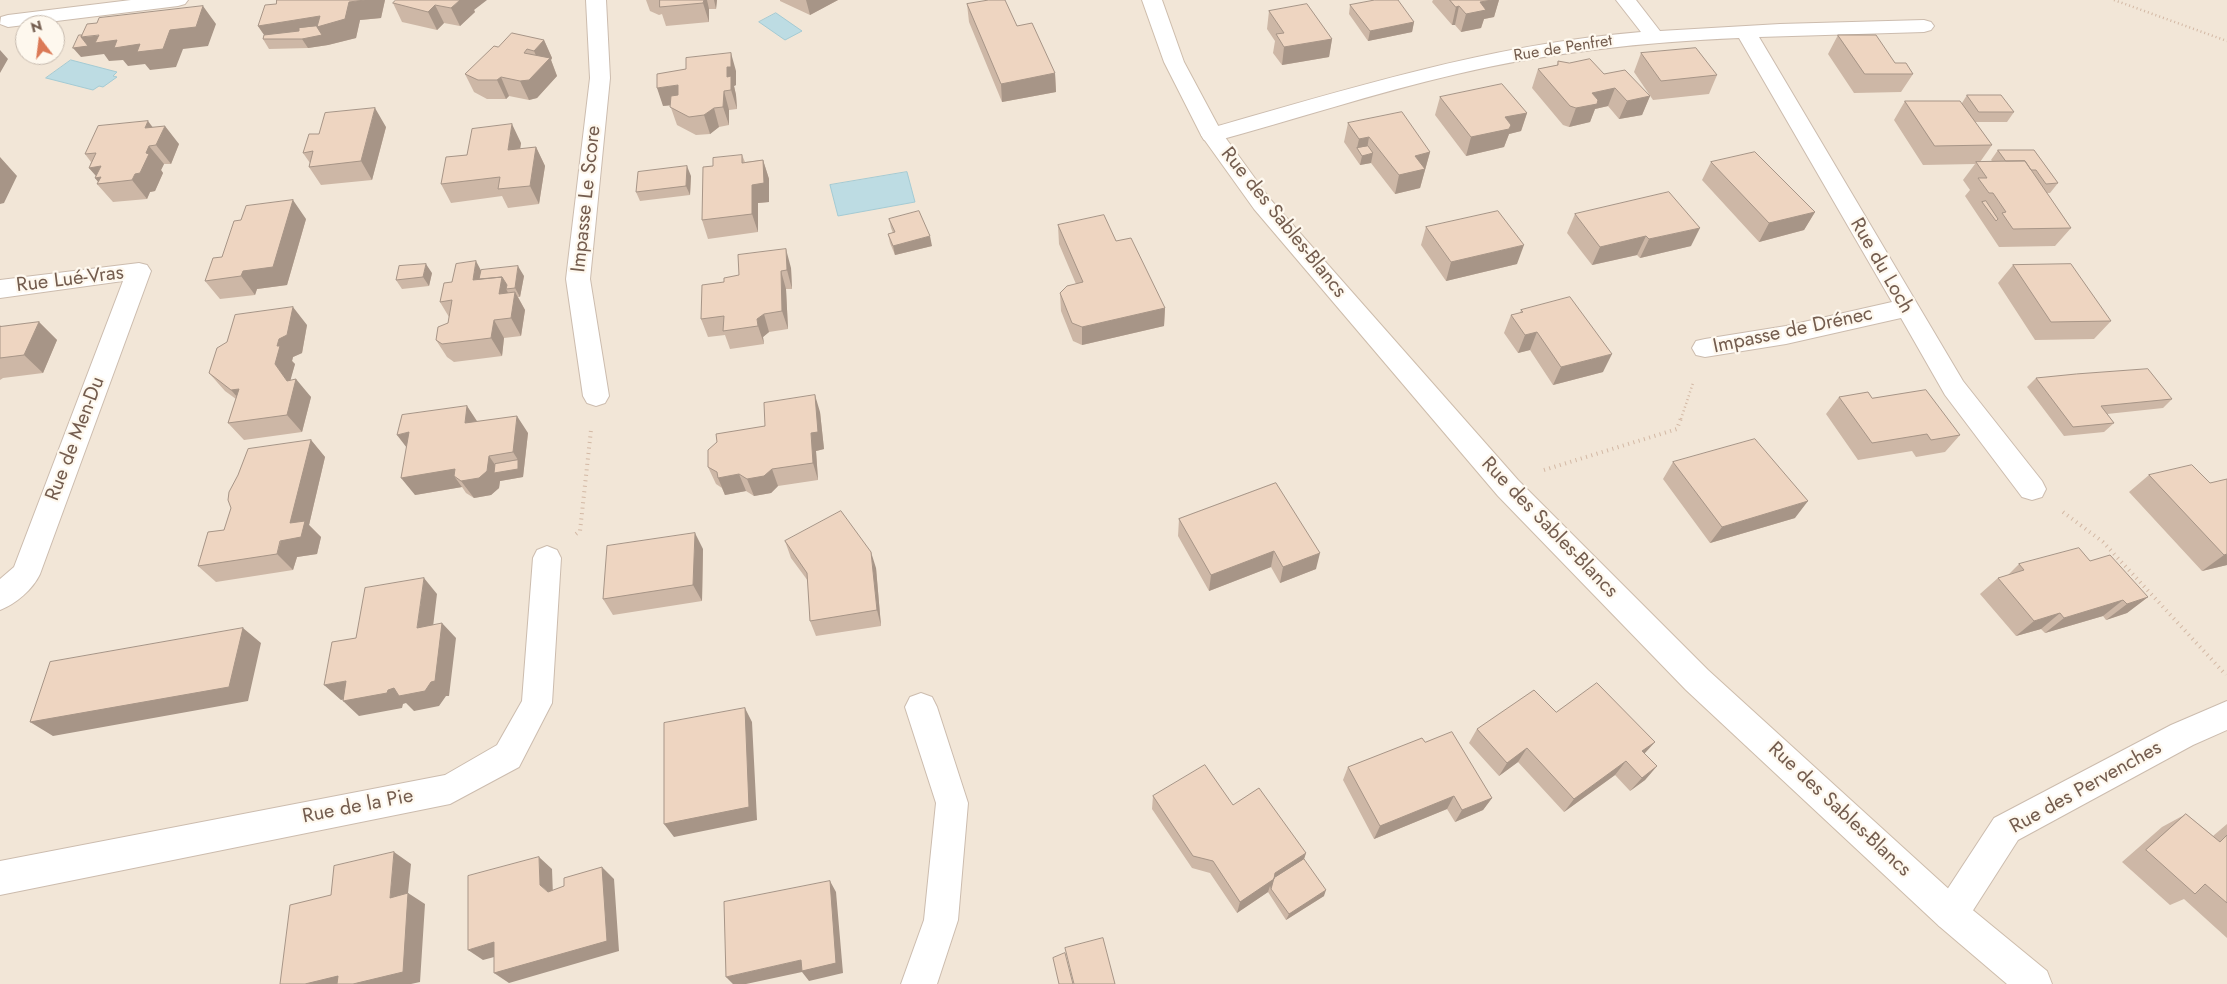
<!DOCTYPE html>
<meta charset="utf-8">
<style>
body{margin:0}
#map{position:relative;width:2227px;height:984px;overflow:hidden;background:#fbf4e8;font-family:Jost,sans-serif}
canvas{display:block}
.north{position:absolute;left:15px;top:15px;width:50px;height:50px;box-sizing:border-box;background:#fef8ee;border:1px solid #c6baae;border-radius:50%;rotate:345deg;font-size:14px;font-weight:700;line-height:20px;text-align:center;color:#735c4e}
.north::after{content:'';display:block;margin:auto;width:18px;height:22px;background:#db7956;clip-path:polygon(50% 0,100% 100%,50% 72%,0 100%)}
</style>
<div id="map">
<canvas width="2227" height="984"></canvas>
<div class="north">N</div>
</div>
<script>
const ctx = document.querySelector('canvas').getContext('2d');
ctx.lineJoin = 'round';
function fill(path, color) { ctx.fillStyle = color; ctx.fill(path, 'evenodd'); }
function strokePath(path, color, width, dash) { ctx.strokeStyle = color; ctx.lineWidth = width; ctx.lineCap = dash ? 'butt' : 'round'; ctx.setLineDash(dash || []); ctx.stroke(path); }
function label(font, color, halo, rows, align = 'center') {
  ctx.font = font + ' Jost,sans-serif'; ctx.lineWidth = 4.5; ctx.setLineDash([]); ctx.textBaseline = 'middle'; ctx.strokeStyle = halo; ctx.fillStyle = color; for (const [text, x, y, turn = 0] of rows) {
    ctx.save(); ctx.translate(x, y); ctx.rotate((+turn || 0) * Math.PI / 180); ctx.textAlign = isNaN(turn) ? turn : align; if (halo) ctx.strokeText(text, 0, 0); ctx.fillText(text, 0, 0); ctx.restore();
  }
}
fill(new Path2D(`
 M0 0H2227V984H0ZM25 25H55V55H25Z`), '#f2e6d7');
const water = new Path2D(`
 M776 13 802 31 785 40 759 22Z
 M71 60 117 72 113 76 117 77 103 87 99 86 93 90 46 78Z
 M907 172 915 202 838 216 830 185Z`);
fill(water, '#bddce3');
strokePath(water, '#a4cbd4', 1);
const street = new Path2D(`
 M131 0H188L185 4 178 6 8 27 0 24 1 17 8 15Z
 M586 0H606L610 78 590 279 609 396 605 403 596 406 587 403 583 396 566 279 590 78Z
 M1616 0H1636L1660 31 1780 24 1924 20 1931 22 1934 26 1931 30 1924 32 1759 37 1963 381 2042 481 2046 489 2042 497 2032 500 2022 497 1945 395 1901 318 1786 344 1705 357 1696 355 1692 348 1696 341 1705 339 1786 326 1892 302 1739 38C1645 42 1550 52 1457 74 1374 93 1294 120 1212 142L1204 140 1201 135 1204 130C1348 89 1491 44 1641 32Z
 M139 263 147 265 151 271 40 574C33 589 16 604 0 610V579L14 567 123 281 0 298V280Z
 M547 546 557 550 561 558 552 703 519 767 450 804 0 895V861L445 775 497 745 522 701 533 558 537 550Z
 M921 693 932 697 937 707 968 803 958 920 937 984H901L924 920 936 803 905 707 910 697Z
 M2227 701V730L2193 745 2018 840 1963 926 1951 931 1939 926 1934 914 1939 902 1994 818 2171 725Z`);
const secondary = new Path2D(`
 M1142 0H1162L1184 62 1222 133 1270 199 1518 480 1708 670 1963 902 2047 971 2052 984H2007L1939 926 1686 690 1498 496 1254 209 1201 135 1164 62Z`);
strokePath(street, '#ccbcae', 2);
strokePath(secondary, '#cebdac', 2);
strokePath(new Path2D(`
 M2114 0 2227 41
 M1681 419 1693 383`), '#d3b8a4', 2.5, [1, 3]);
strokePath(new Path2D(`
 M1544 470 1677 429 1681 418
 M2063 512 2103 542 2226 675
 M576 534 580 531 591 430`), '#d3b8a4', 4, [1, 4.5]);
fill(street, '#fff');
fill(secondary, '#fff');
fill(new Path2D(`
 M277 0H385L381 18 360 20 356 38 328 45 308 48 269 49 263 39 264 35 258 26 276 4Z
 M396 0 474 10 475 12 460 26 444 23 437 30 402 22 393 3Z
 M646 0H717L716 9H709V22L666 26 662 14 659 15 650 11Z
 M780 0H838L810 15 780 1Z
 M1433 0H1499L1494 17 1484 19 1481 28 1461 32 1455 25H1452L1432 2Z
 M967 4 1017 26 1055 73 1056 92 1002 102 969 22Z
 M1350 5 1414 22 1412 32 1368 41 1349 14Z
 M1269 11 1332 39 1329 57 1282 65 1273 53 1275 41 1267 29Z
 M1838 35 1913 74 1901 92 1854 93 1828 54Z
 M544 40 552 58 551 60 557 76 537 98 529 100 509 96 506 99H487L474 92 465 74 498 47Z
 M1641 53 1717 75 1709 94 1653 100 1634 72Z
 M1558 61 1604 74 1650 96 1642 115 1619 119 1608 106 1595 109 1590 122 1569 127 1563 125 1532 88 1538 69 1557 65Z
 M736 71V85L734 86 736 95 737 109 729 110V125L719 127 710 134 696 135 677 125 670 105 663 106Z
 M1967 95 2014 112 2007 122H1975L1992 145 1980 162 1992 161 1991 160 1998 150H2034L2058 183 2050 193H2047L2071 228 2055 246 1999 247 1965 196 1970 190 1963 180 1975 164 1923 165 1894 120 1905 101 1962 103Z
 M1440 97 1527 113 1521 131 1509 134 1504 147 1466 156 1435 115Z
 M1348 123 1430 152 1420 188 1395 194 1371 163 1360 165 1344 142Z
 M153 127 179 144 171 164H164L161 170 163 173 155 191 150 192 147 199 113 202 97 184 98 182 95 178 96 176 89 168 91 162 85 154Z
 M386 127 372 180 321 185 309 167 310 163 303 153Z
 M521 143 520 149 536 147 545 166 539 204 508 208 502 196 451 203 441 184 467 155Z
 M742 155 745 162 763 160 769 179V202L758 203V232L708 239 702 220 713 166Z
 M1711 162 1815 212 1804 230 1759 242 1702 180Z
 M691 176 690 195 640 201 636 192Z
 M1575 214 1691 246 1640 258 1637 255 1592 265 1567 233Z
 M306 219 287 285 257 289 255 295 220 299 205 281 222 257Z
 M889 219 932 246 895 255 890 243 888 234 893 233 891 228Z
 M1058 225 1116 241 1165 308 1164 326 1082 345 1073 341 1061 311 1060 293 1076 284 1059 244Z
 M1426 227 1517 264 1446 281 1421 245Z
 M2013 265 2111 321 2094 339 2035 340 1998 283Z
 M791 268 792 289H786L788 329 769 332 763 337 764 344 730 349 725 335 708 337 701 319 724 282Z
 M481 270 524 276 520 297H518L525 310 521 336 504 338 502 356 454 362 447 357 436 340 448 323 449 317 440 302 452 282Z
 M432 273 429 286 402 289 396 280Z
 M1521 310 1603 372 1553 385 1530 350 1518 353 1504 333 1511 315 1520 313Z
 M39 322 57 340 43 373 3 378 0 380V325L2 327Z
 M307 325 302 353 293 357 292 361 295 364 290 380 311 397 302 432 244 440 228 423 236 399 225 391 209 373Z
 M2036 378 2172 399 2163 408 2107 414 2114 423 2104 432 2064 436 2027 387Z
 M1839 397 1872 398 1960 435 1945 452 1916 457 1912 451 1858 460 1826 414Z
 M467 406 477 421 528 433 523 477 500 481 499 488 491 495 474 498 466 493 462 487 415 495Z
 M820 412 824 449 816 451 818 480 778 486 771 493 754 496 746 491 725 495 722 488 716 484 708 467 765 426Z
 M311 440 325 457 309 525 321 537 317 554 297 557 293 570 216 582 198 566Z
 M1673 462 1795 518 1710 543 1663 479Z
 M2149 475 2210 483 2227 565 2202 571 2129 492Z
 M1276 483 1316 569 1280 583 1271 567 1209 591 1178 536 1179 519Z
 M785 541 876 568 881 626 816 636 810 621 808 581 791 558Z
 M703 549 702 601 613 615 603 599Z
 M2090 561 2148 597 2127 613 2106 620 2103 616 2045 633 2041 629 2016 636 1980 594 1998 578 2008 575 2019 564Z
 M1556 712 1655 742 1644 754 1657 766 1645 780 1630 791 1615 775 1564 812 1518 762 1499 776 1469 743 1477 729Z
 M1425 742 1492 798 1483 810 1455 822 1447 809 1374 839 1343 780 1348 767Z
 M1153 796 1306 853 1304 859 1324 896 1286 920 1268 892 1237 913 1210 873 1192 868 1152 809Z
 M2186 814 2213 836 2227 824V938L2184 899 2170 905 2122 862 2162 827Z`), '#cdb7a6');
fill(new Path2D(`
 M365 0H385L381 18 360 20 356 38 328 45 308 48 302 39H267L258 26 320 16 349 2Z
 M460 0H487L474 10 475 12 460 26 451 8Z
 M704 0H707L709 9V22L703 3Z
 M714 0H717L716 9Z
 M806 0H838L810 15Z
 M1492 0H1499L1494 17 1484 19 1481 28 1461 32 1466 14 1480 2Z
 M435 5 444 23 437 30 428 12Z
 M203 6 216 24 208 46 183 49 176 67 150 70 145 64 128 66 123 60 109 61 104 54 81 57 73 48 81 37 170 30Z
 M1459 6 1455 25H1452L1456 7Z
 M1414 22 1412 32 1368 41 1370 31Z
 M1332 39 1329 57 1282 65 1284 47Z
 M544 40 552 58 551 60 557 76 537 98 529 100 520 81 541 67 534 51Z
 M0 50 8 59 0 73Z
 M731 53 736 71V85L734 86 736 95 737 109 727 77V67Z
 M1055 73 1056 92 1002 102 1001 84Z
 M501 77 509 96 506 99 497 80Z
 M678 85 684 104 663 106 657 88Z
 M1615 88 1608 106 1595 109 1590 122 1569 127 1576 108 1592 93Z
 M724 91 729 110V125L723 107Z
 M1650 96 1642 115 1619 119 1627 101Z
 M375 108 386 127 372 180 361 161Z
 M714 108 719 127 710 134 704 115Z
 M1527 113 1521 131 1509 134 1504 147 1466 156 1471 137 1505 117Z
 M148 121 160 137 165 126 179 144 171 164 156 145 145 128Z
 M512 124 521 143 517 169 508 150Z
 M1369 137 1366 155 1373 153 1371 163 1360 165 1362 156 1357 148 1359 139Z
 M149 146 164 164 161 170 163 173 155 191 150 192 147 199 132 180Z
 M536 147 545 166 539 204 530 186Z
 M1430 152 1420 188 1395 194 1399 175 1415 156Z
 M0 157 17 176 4 203 0 204Z
 M763 160 769 179V202L758 203V232L752 214V185Z
 M101 166 114 182 100 184 95 178 97 177 89 168Z
 M687 166 691 176 690 195 686 186Z
 M293 200 306 219 287 285 257 289 255 295 241 276 243 271Z
 M1815 212 1804 230 1759 242 1769 223Z
 M1700 228 1691 246 1640 258 1649 239Z
 M930 236 932 246 895 255 893 246Z
 M1646 236 1637 255 1592 265 1600 247Z
 M1524 245 1517 264 1446 281 1451 262Z
 M786 249 791 268 792 289 787 270Z
 M476 261 486 280H473Z
 M426 264 432 273 429 286 423 277Z
 M518 266 524 276 520 297 515 288Z
 M781 271 786 289 788 329 782 311Z
 M502 277 509 288 506 289 511 298 499 294Z
 M515 292 525 310 521 336 511 318Z
 M293 307 307 325 302 353 293 357 292 361 295 364 290 382 296 379 311 397 302 432 287 415V381L275 364 277 346 279 339Z
 M1165 308 1164 326 1082 345V327Z
 M764 314 769 332 763 337 764 344 758 326 757 319Z
 M494 320 504 338 502 356 491 338Z
 M39 322 57 340 43 373 24 355Z
 M1537 332 1530 350 1518 353 1525 335Z
 M1612 354 1603 372 1553 385 1561 367Z
 M239 389 247 408 231 390Z
 M815 395 820 412 824 449 816 451 818 480 813 463 811 433Z
 M467 406 478 423H465Z
 M517 416 528 433 523 477 500 481 499 488 491 495 474 498 461 481 454 476 462 487 415 495 401 478 489 456 500 472 518 460 513 452Z
 M409 432 410 452 397 435Z
 M311 440 325 457 309 525 321 537 317 554 297 557 293 570 277 554Z
 M772 469 778 486 771 493 754 496 747 479Z
 M739 474 746 491 725 495 718 478Z
 M1808 501 1795 518 1710 543 1722 527Z
 M695 533 703 549 702 601 693 585Z
 M1274 551 1271 567 1209 591 1211 575Z
 M871 552 876 568 881 626 877 610Z
 M1320 553 1316 569 1280 583 1283 567Z
 M2227 554V565L2202 571 2224 555Z
 M424 578 437 594 431 643 417 628Z
 M2148 597 2127 613 2106 620 2127 604Z
 M2123 600 2103 616 2045 633 2064 618Z
 M2060 613 2041 629 2016 636 2034 621Z
 M442 623 456 638 449 696H446L439 706 414 711 406 703 403 704 402 708 359 716 343 701 388 690Z
 M243 628 261 643 248 701 53 736 30 722Z
 M346 681 362 696 341 700 324 685Z
 M745 708 752 722 757 820 674 837 664 824Z
 M1655 742 1643 755 1642 751Z
 M1527 748 1518 762 1499 776 1507 763Z
 M1626 761 1615 775 1564 812 1574 799Z
 M1657 766 1645 780 1630 791 1642 778Z
 M1454 796 1447 809 1374 839 1380 826Z
 M1492 798 1483 810 1455 822 1462 810Z
 M394 852 411 864 408 893 425 904 420 982 411 984H305L390 898Z
 M1306 853 1302 865 1271 889 1270 886 1268 892 1237 913 1240 902 1275 873Z
 M539 857 552 869 553 896 540 885Z
 M602 867 614 879 619 951 509 983 494 973Z
 M830 881 836 892 843 973 809 981 802 972 746 984H733L726 977 801 960Z
 M1326 890 1324 896 1286 920 1289 914Z
 M494 942 509 953 483 960 468 950Z`), '#a79587');
const building = new Path2D(`
 M277 0H365L349 2 345 19 317 27 320 16 258 26 265 5 276 4Z
 M396 0H460L451 8 435 5 428 12 393 3Z
 M660 0H704L703 3 660 7Z
 M989 0H1005L1017 26 1032 23 1055 73 1001 84 967 4Z
 M1375 0H1398L1414 22 1370 31 1350 5Z
 M1450 0H1492L1480 2 1486 10 1466 14 1459 6 1456 7Z
 M1307 4 1332 39 1284 47 1276 34 1284 33 1269 11Z
 M203 6 196 27 170 30 163 49 137 52 140 44 114 48 117 40 95 43 99 35 81 37 87 24 97 23 99 18Z
 M317 26V27L322 35 302 39H263L264 35 299 31V28Z
 M512 33 544 40 534 51 527 49 524 53 550 58 529 80 520 81 501 77 497 80H478L465 74 494 46 498 47Z
 M79 35H82L81 37 88 46 73 48Z
 M1838 35H1876L1895 63H1906L1913 74H1865Z
 M1696 48 1717 75 1661 81 1641 53Z
 M731 53V67H727V77L731 76V90L724 91 723 107 714 108 704 115 689 117 670 107 671 96 678 95V85L657 88V74L686 69V58Z
 M1590 59 1604 74 1625 70 1650 96 1627 101 1615 88 1592 93 1598 100 1597 104 1576 108 1570 106 1538 69 1558 65V61L1569 63Z
 M1502 84 1527 113 1505 117 1511 125 1509 129 1471 137 1440 97Z
 M1967 95H2001L2014 112H1979Z
 M1905 101H1960L1992 145 1935 146Z
 M375 108 361 161 309 167 313 151 303 153 309 134H319L325 113Z
 M1402 112 1430 152 1415 156 1425 169 1399 175 1369 137 1359 139 1348 123Z
 M148 121 145 128 165 126 156 145 149 146 146 153 149 154 140 173 135 174 132 180 97 184 101 177 95 178 101 166 89 168 96 153 85 154 98 126Z
 M512 124 508 150 536 147 530 186 498 189 500 177 441 184 446 157 467 155 472 129Z
 M1368 146 1373 153 1362 156 1357 148Z
 M1998 150H2034L2058 183 2046 184 2036 170H2031L2025 161H2006Z
 M1755 152 1815 212 1769 223 1711 162Z
 M742 155V163L763 160 764 183 752 185V214L702 220 703 167 713 166V158Z
 M2025 161 2071 228 2013 229 2002 213 2006 212 1993 193H1989L1978 178H1987L1976 162Z
 M687 166 686 186 636 192 638 172Z
 M1669 192 1700 228 1649 239 1646 236 1600 247 1575 214Z
 M293 200 273 267 243 271 241 276 205 281 213 258 222 257 234 221 241 220 246 206Z
 M1986 201 1998 219 1996 221 1982 202Z
 M919 211 930 236 893 246 888 234 895 232 889 219Z
 M1498 211 1524 245 1451 262 1426 227Z
 M1104 215 1116 241 1131 238 1165 308 1082 327 1072 323 1060 293 1067 286 1083 282 1058 225Z
 M786 249 787 270 781 271 782 311 764 314 757 319 758 326 723 331 724 316 701 319 702 285 724 282V278L739 275 738 255Z
 M476 261 473 280 502 277 499 294 515 292 511 318 494 320 491 338 442 344 436 340 438 327 448 323 452 300 440 302 444 283 452 282 456 264Z
 M426 264 423 277 396 280 399 266Z
 M2071 264 2111 321 2051 322 2013 265Z
 M518 266 515 288 506 289 507 285 502 277 479 279 481 270Z
 M1570 297 1612 354 1561 367 1537 332 1525 335 1511 315 1523 312 1521 310Z
 M293 307 287 335 279 339 277 346H280L275 364 287 381 296 379 287 415 228 423 239 389 231 390 209 373 217 348 227 342 235 315Z
 M39 322 24 355 0 358V327Z
 M2148 369 2172 399 2101 406 2114 423 2073 427 2036 378 2076 374Z
 M1926 390 1960 435 1931 440 1927 434 1872 443 1839 397 1868 392 1872 398Z
 M815 395 818 432 811 433 813 463 772 469 764 476 747 479 739 474 718 478 717 472 708 467V450L717 442 716 434 765 426 764 403Z
 M467 406 465 423 517 416 513 452 489 456 487 471 479 478 461 481 454 476 455 469 401 478 409 432 397 435 402 415Z
 M1755 439 1808 501 1722 527 1673 462Z
 M311 440 290 523 305 521 301 537 280 541 277 554 198 566 208 532 224 530 231 508 228 500 229 492 238 475 248 449Z
 M518 460V469L494 473 495 464Z
 M2192 465 2210 483 2227 479V554L2224 555 2149 475Z
 M1276 483 1320 553 1283 567 1274 551 1211 575 1179 519Z
 M841 511 871 552 877 610 810 621 807 573 785 541Z
 M695 533 693 585 603 599 607 546Z
 M2079 548 2090 561 2110 555 2148 597 2127 604 2123 600 2064 618 2060 613 2034 621 1998 578 2024 570 2019 564Z
 M424 578 417 628 442 623 435 681 431 682 425 691 399 696 394 688 388 690 387 693 343 701 346 681 324 685 332 642 356 638 365 588Z
 M243 628 229 687 30 722 50 662Z
 M1597 683 1655 742 1642 751 1657 766 1642 778 1626 761 1574 799 1527 748 1507 763 1477 729 1534 690 1556 712Z
 M745 708 749 807 664 824V723Z
 M1452 732 1492 798 1462 810 1454 796 1380 826 1348 767 1422 738 1425 742Z
 M1205 765 1233 805 1259 788 1306 853 1275 873 1274 879 1240 902 1213 861 1193 856 1153 796Z
 M2186 814 2220 842 2227 835V903L2205 884 2195 894 2146 850Z
 M394 852 390 898 408 893 403 972 353 984H337L338 976 305 984H280L290 905 331 895 334 866Z
 M539 857 540 885 548 892 564 886V878L602 867 607 941 494 973V942L468 950V876Z
 M1304 859 1326 890 1289 914 1271 889 1274 878Z
 M830 881 836 963 802 971 801 960 726 977 724 902Z
 M1103 938 1115 984H1074L1065 948Z
 M1065 953 1073 984H1059L1053 958Z`);
fill(building, '#eed5c1');
strokePath(building, '#a79587', 1);
label('16px', '#735c4e', '#fef8ee', [
 ["Rue de Penfret",1563,49,-9]
]);
label('20px', '#735c4e', '#fef8ee', [
 ["Impasse Le Score",587,199,-84],
 ["Rue des Sables-Blancs",1283,223,51],
 ["Rue du Loch",1881,266,60],
 ["Rue Lué-Vras",70,280,-7],
 ["Impasse de Drénec",1793,331,-12],
 ["Rue de Men-Du",76,439,-69],
 ["Rue des Sables-Blancs",1549,528,46],
 ["Rue des Pervenches",2086,788,-29],
 ["Rue de la Pie",358,807,-11],
 ["Rue des Sables-Blancs",1839,810,43]
]);
</script>
